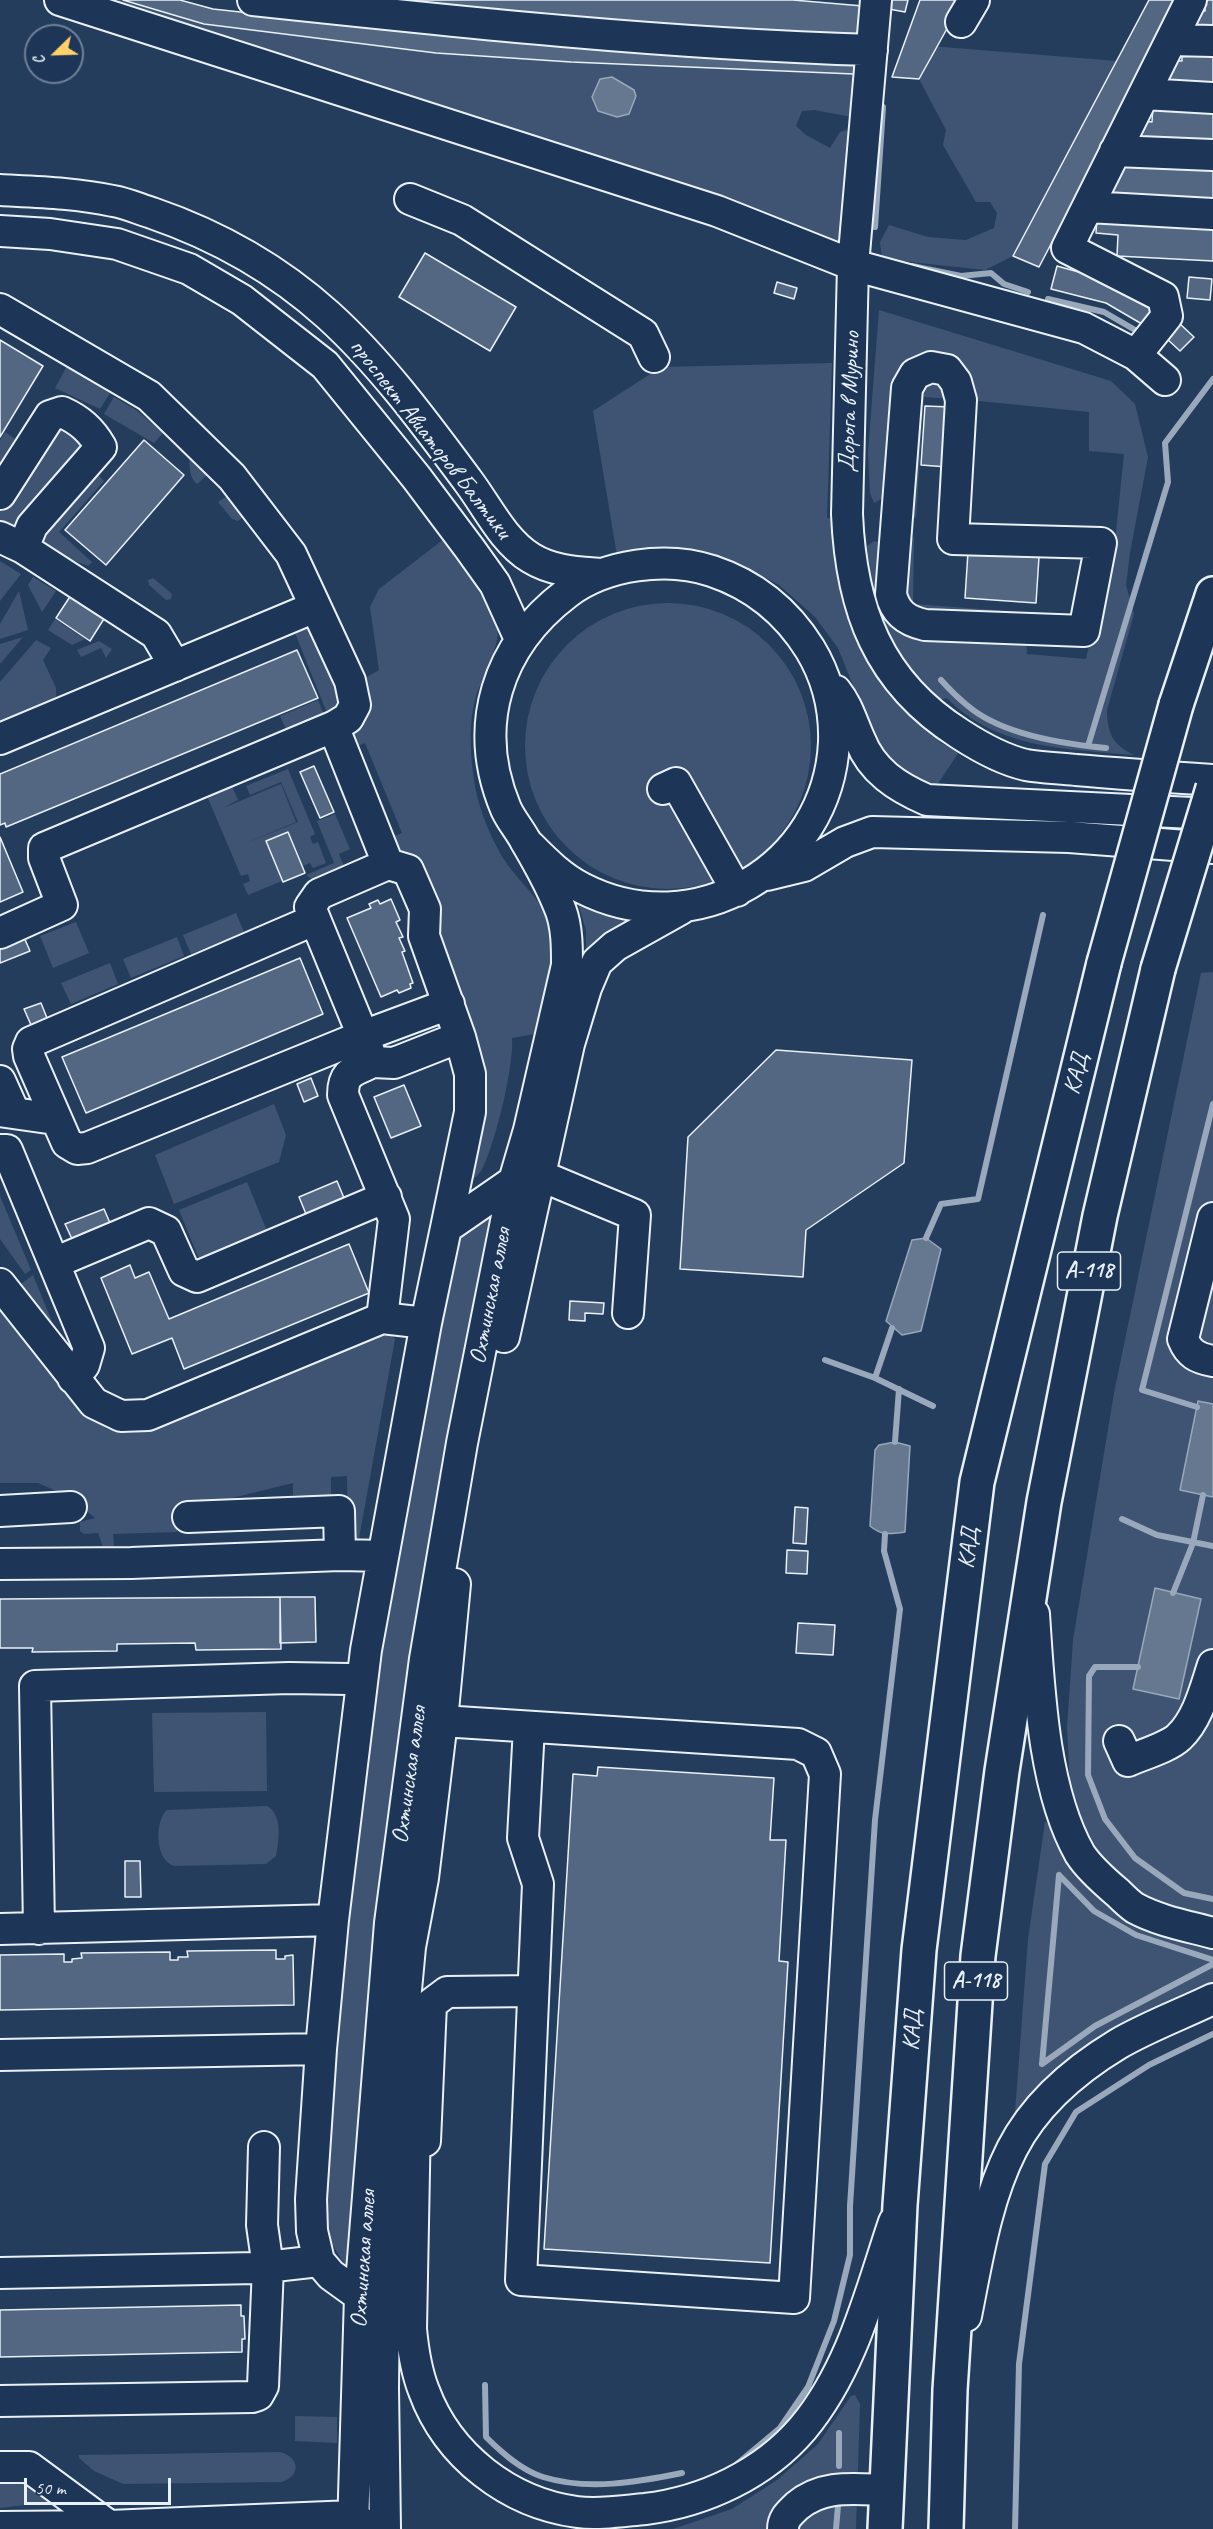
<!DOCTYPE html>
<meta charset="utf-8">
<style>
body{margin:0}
#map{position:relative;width:1213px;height:2529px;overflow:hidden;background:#253d5d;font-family:Caveat,sans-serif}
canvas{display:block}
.north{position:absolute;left:24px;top:24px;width:60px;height:60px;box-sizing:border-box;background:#1d3557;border:2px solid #6e8097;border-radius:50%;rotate:247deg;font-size:16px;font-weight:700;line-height:24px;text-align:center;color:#e8f1f8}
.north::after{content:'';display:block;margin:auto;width:21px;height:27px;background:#ffd166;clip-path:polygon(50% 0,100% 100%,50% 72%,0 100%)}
.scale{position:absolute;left:24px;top:2478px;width:147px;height:27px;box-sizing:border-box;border:3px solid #e8f1f8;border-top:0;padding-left:8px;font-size:18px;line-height:21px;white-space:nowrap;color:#e8f1f8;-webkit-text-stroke:4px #1d3557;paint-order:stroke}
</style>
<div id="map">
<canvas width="1213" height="2529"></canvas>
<div class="north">С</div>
<div class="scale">50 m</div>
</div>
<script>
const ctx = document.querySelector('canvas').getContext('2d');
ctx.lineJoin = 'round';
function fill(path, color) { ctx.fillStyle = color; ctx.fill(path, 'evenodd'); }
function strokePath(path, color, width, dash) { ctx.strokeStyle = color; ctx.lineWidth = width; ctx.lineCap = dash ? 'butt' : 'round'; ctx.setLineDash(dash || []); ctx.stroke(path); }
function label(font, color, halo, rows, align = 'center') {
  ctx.font = font + ' Caveat,sans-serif'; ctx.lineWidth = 5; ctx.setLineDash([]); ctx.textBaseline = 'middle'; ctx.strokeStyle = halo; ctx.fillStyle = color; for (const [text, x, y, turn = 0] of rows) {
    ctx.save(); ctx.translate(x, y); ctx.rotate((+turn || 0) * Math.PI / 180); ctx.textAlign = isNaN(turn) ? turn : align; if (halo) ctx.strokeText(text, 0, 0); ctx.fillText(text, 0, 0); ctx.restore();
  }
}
fill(new Path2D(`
 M101 0H124L204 24 436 53 571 62 858 74 851 117 815 110 802 111 796 126 806 135 830 148 840 132 846 130 850 133 847 241H837L733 199Z
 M930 46 1117 61 1013 256 985 270 882 259 880 242 889 225 928 237 966 240 994 228 997 213 990 202H976L943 145 946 130 919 79Z
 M879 310 1111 381 1135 404 1148 457 1130 553 1126 585 1134 614 1107 710C1107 733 1113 745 1134 755 1067 749 996 749 947 698L932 702C908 674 888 642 876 607 870 588 868 567 864 548L874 541 882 543 884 613 1026 638 1027 654 1086 659 1108 561H1113L1124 454 1089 451V412L969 400 929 361 887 496 874 503 870 493 868 452Z
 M832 363 827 518 837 519 859 635 878 677 909 712 941 743 959 752 935 788 900 777 867 734 856 693 838 648 815 617 779 585 742 565 711 555 678 551 617 556 593 411 661 367Z
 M67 366 110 393 100 409 55 388Z
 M936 382 942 384 952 399 924 397 916 518 910 516 906 499 923 383Z
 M114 397 136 410 163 433 154 443 104 414Z
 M62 421 88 448 20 525 10 530 0 526V508Z
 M5 432 15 439 0 464V441Z
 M192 454 207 470 206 476 197 484C189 477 190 468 189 457Z
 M96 473 104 481 59 532 92 562 88 566 40 547 39 539Z
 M227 496 242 513 243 517 238 521 232 519 218 502Z
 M914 537 913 604 1076 616 1082 558 1090 559 1081 616 922 615 904 604 907 540Z
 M444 539C464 566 489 589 497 623 502 644 483 676 476 696 469 721 470 748 473 773 476 802 488 833 503 858 525 892 558 909 555 955 553 978 541 1011 535 1034L512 1038C514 1065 496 1141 483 1167 481 1173 475 1177 471 1181L482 1124 434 914 408 853 402 856 387 839 402 833 365 743 350 749 352 733C374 712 370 708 360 681L379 670 370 607 379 589Z
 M0 561 21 574 0 601Z
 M33 577 56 591 42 612 28 585Z
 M153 578 172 594 171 599 166 600 149 585 148 580Z
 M19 591 28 630 0 639V624Z
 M525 746a143 143 0 1 1 286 0a143 143 0 1 1-286 0Z
 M55 619 85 639 72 645 48 630Z
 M306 628 312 629 343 699 340 707 327 713 295 633Z
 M23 637 1 663H0V644Z
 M36 640 51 648 43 660 56 688V697L0 721V682Z
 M99 641 112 649 106 658 101 648 81 657 77 650Z
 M318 700 324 715 287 731 280 716Z
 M288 769 315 834 310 837 313 844 318 842 326 863 313 868 310 863 303 866 288 831 266 841 282 881 248 895 243 884 250 881 248 874 241 876 207 796 220 791 229 779 238 800 223 808 281 784 296 822 239 846 298 822 281 782 250 795 246 786Z
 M335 814 350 849 339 854 345 869 315 881 306 875 334 863 317 821Z
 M577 900 633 918 586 954V930Z
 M236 913 244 932 191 954 183 935Z
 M76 922 89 953 53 968 40 936Z
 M177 937 184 956 131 978 123 959Z
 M110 963 118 984 71 1004 61 983Z
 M1213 972V1919L1159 1904 1127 1882 1101 1856 1083 1824 1070 1788 1067 1727 1073 1640 1114 1393 1201 973Z
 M274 1104 286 1135 279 1162 174 1204 155 1155Z
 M247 1182 267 1231 199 1259 179 1210Z
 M0 1196 31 1270 25 1274 0 1239Z
 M494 1211 349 2265H345L330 2241 322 2211 345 1917 375 1683 411 1458 457 1241 468 1226Z
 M33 1275 57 1334 17 1287Z
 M0 1296 55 1374 107 1429 134 1433 388 1332 395 1339 358 1544 348 1538 347 1476 331 1477V1495H293V1483L175 1512 177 1532 113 1534 114 1546 110 1549 103 1547 98 1533 84 1534 80 1531V1522L95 1518 70 1497 38 1483H0Z
 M266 1712 267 1791 154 1792 152 1713Z
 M267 1806C283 1815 279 1840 276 1856L266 1864 174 1866C155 1860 154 1822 167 1810Z
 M1045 1822 1049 1823 1136 1923 1168 1937 1213 1947V1988L1017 2115 1015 2112 1028 1939Z
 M855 2395 860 2404 856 2529H673L732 2509 777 2480 818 2444 851 2396Z
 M295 2416 337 2417V2443L295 2441Z
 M280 2452C299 2457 302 2475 282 2482L123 2484 94 2471 79 2458V2455Z
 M32 2482 61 2501 0 2508V2483Z`), '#3e5472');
const water = new Path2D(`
 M612 77 634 90 636 96 629 114 617 117 598 111 592 97 600 79Z
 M926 1238 941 1249 921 1331 902 1335 886 1321 912 1240Z
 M1198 1401 1213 1404V1497L1180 1490Z
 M895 1442 910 1446 905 1532C890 1534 882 1536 870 1526L875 1450 879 1445Z
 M1155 1588 1201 1599 1179 1699 1133 1689Z`);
fill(water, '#657890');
strokePath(water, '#99a8ba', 1.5);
strokePath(new Path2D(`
 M875 227 883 107
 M912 266 961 276 991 273 1004 284 1028 292
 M1048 299 1104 312 1142 334
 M941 680C949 689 958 698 968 706 1002 735 1063 744 1106 748
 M1088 746 1168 482 1165 443 1213 379
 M926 1238 941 1204 978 1199 1043 915
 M825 1360 875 1378 933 1406
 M875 1378 892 1328
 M1197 1407 1142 1390 1213 1104
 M895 1442 899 1389
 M1122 1519 1157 1535 1213 1546
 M1173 1593 1193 1543 1203 1495
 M1138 1667H1095L1089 1676 1088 1775 1105 1819 1135 1858 1184 1893 1213 1899
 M1059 1875 1094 1911 1136 1935 1213 1960
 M1042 2064 1095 2026 1213 1964
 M1042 2064 1059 1875
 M485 2385 486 2437C502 2453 521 2470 543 2477 588 2491 638 2482 682 2473
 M737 2464 780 2428 808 2387 834 2321 850 2255V2206L875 1820 900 1609 884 1551 885 1534
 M839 2466V2433
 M836 2529 838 2506
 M1015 2529 1019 2364 1045 2164 1076 2112 1149 2065 1213 2034`), '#99a8ba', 6);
const building = new Path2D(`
 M123 0H180L213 9 441 34 855 58 854 74 571 62 436 53 204 24Z
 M333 0H793L863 6V40Z
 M890 0H908L905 12 889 9Z
 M920 0H963L919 79 892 77Z
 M1149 0H1179L1039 267 1013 256Z
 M1205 0H1213V32L1192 31 1193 11H1205Z
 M1182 46 1213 47V87L1165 85 1166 60 1182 61Z
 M1153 103 1213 106V146L1140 141 1141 121 1152 122Z
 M1119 161 1213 164V204L1106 200Z
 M1097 216 1213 223V261L1117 256 1118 235 1096 233Z
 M425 253 516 307 490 351 399 297Z
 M1057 266 1111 281 1159 309 1147 327 1106 303 1051 289Z
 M1189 277 1212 279 1210 300 1187 298Z
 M777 282 797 288 794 299 774 293Z
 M1179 323 1194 337 1180 351 1166 338Z
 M0 340 43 366 0 437Z
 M925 406 951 407 947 467 921 465Z
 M144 440 184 475 106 565 65 530Z
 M968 552 1039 557 1036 603 965 598Z
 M73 592 107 614 90 641 56 618Z
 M297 650 318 698 6 827 5 823 0 825V774Z
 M314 766 334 812 320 818 300 772Z
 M288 832 305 873 283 882 266 841Z
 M0 837 23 892 0 902Z
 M391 899 400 920 396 922 403 937 399 938 405 951 402 952 413 983 410 984 411 988 399 993 397 990 381 997 347 918 371 908 369 904 378 900 380 904Z
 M23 935 30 951 0 963V944Z
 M300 958 323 1014 86 1113 62 1057Z
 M41 1003 47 1018 31 1025 24 1009Z
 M776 1050 912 1060 904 1163 806 1230 803 1277 680 1269 688 1137Z
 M311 1078 318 1096 304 1102 297 1084Z
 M404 1085 421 1126 391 1138 374 1097Z
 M337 1181 344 1198 306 1214 299 1197Z
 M104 1209 110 1223 72 1239 65 1224Z
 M349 1244 369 1293 184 1369 172 1338 132 1354 101 1278 130 1265 135 1278 149 1272 169 1319Z
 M570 1301 604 1303 603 1314 585 1313V1321L569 1320Z
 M795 1507 808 1508 806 1544 793 1543Z
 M787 1550 808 1551 807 1574 786 1573Z
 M280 1597 281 1649 196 1650 195 1643 117 1644V1651L32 1652 33 1648H0V1599Z
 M280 1597H315L316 1642 280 1643Z
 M798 1623 835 1625 833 1655 796 1653Z
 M598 1767 774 1778 770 1840H786L779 1961 788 1962 770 2263 544 2249 573 1774 597 1776Z
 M125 1861H140L141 1897H125Z
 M276 1950V1959H285V1956L293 1955 294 2005 0 2010V1955L64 1954V1962H72V1959L82 1958 81 1953 170 1952V1960H178V1957H188L187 1951Z
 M241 2305V2316H244L245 2339H242V2352L0 2357V2310Z`);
fill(building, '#536782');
strokePath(building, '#e8f1f8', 1.5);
const minor = new Path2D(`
 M60 0 717 211 853 265 1084 328 1136 355 1165 380
 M253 0C459 22 665 44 872 50
 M876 0 853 265 847 514C851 609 878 682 960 734 980 747 1004 760 1026 765 1042 768 1060 768 1076 770 1122 774 1167 777 1213 780
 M961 22 974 0
 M1171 40 1213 41
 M1144 94 1213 98
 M1115 151 1213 155
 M0 190C38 192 76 193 113 201 126 203 139 209 152 213 216 235 277 269 328 315 381 363 425 423 468 481 487 506 503 541 531 558 552 571 576 572 600 574
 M410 199 462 220 643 334 654 357
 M1088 207 1213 214
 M0 231 50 234 117 244 189 269 242 300 325 365 416 477 470 549 495 584 520 639
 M0 309 149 396 232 477 291 554 350 681 355 705 348 718 335 726 337 736 388 864 408 870 425 909 424 936 460 1037 470 1074V1112L446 1228
 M1136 355 1167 316 1163 297 1067 248 1191 0
 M931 367 947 370 956 382 961 400 953 539 1101 543 1084 631 925 625C907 621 895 613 891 594L907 388 915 374Z
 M0 494 50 416 62 412C80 420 91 430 101 447L32 526 23 548
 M0 537 23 548 156 634 175 666
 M836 691C848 706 852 723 860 740 872 771 897 787 927 800L1213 814
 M0 739 315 607
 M663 789 676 783 737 891
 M388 864 319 894 310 907 363 1036 449 1004
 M767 875 804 866 845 842 872 832 1069 837 1213 848
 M314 920 31 1042 28 1049 29 1056 67 1143 77 1149 87 1148 363 1036 373 1062 394 1063 460 1037
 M0 933 62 905 44 858V848L335 726
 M373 1062C354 1071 343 1071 343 1095L394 1219 382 1318
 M0 1081 14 1112
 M0 1111 55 1119
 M0 1150H7L89 1348 84 1365 73 1378
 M539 1175 635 1215 628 1313
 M1213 1218 1183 1339C1189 1354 1197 1358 1213 1361
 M54 1263 149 1223 166 1231 184 1271 197 1277 386 1197
 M0 1284 94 1403 121 1416 148 1415 382 1318 426 1323
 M504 1337 569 1044 586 988 597 962 615 946 681 909
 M0 1511 71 1507
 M188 1517 339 1511 340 1555
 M0 1564 131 1563 340 1555 383 1556
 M1034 1614C1039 1688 1043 1789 1080 1854 1089 1868 1105 1882 1118 1893 1123 1898 1129 1904 1135 1908 1159 1921 1187 1926 1213 1933
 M442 1721 798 1744 816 1753 825 1774 794 2298 521 2280 538 1884 523 1838 529 1727
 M1119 1741 1128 1761C1141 1755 1169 1747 1179 1737 1198 1719 1205 1689 1213 1665
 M0 1929 333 1920
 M39 1929 35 1686 289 1678 348 1679 361 1681
 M0 2055 321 2049
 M415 2118 411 2329C413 2350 416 2371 424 2391 448 2456 509 2503 577 2512 599 2515 623 2511 645 2509 704 2502 764 2474 803 2428 852 2369 870 2293 894 2222
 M425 2141 431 2004 447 1992 533 1991
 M0 2273 257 2268 319 2261
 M360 2296 331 2275 319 2261 312 2231 311 2199 321 2049 333 1920 366 1650 426 1323 446 1228 514 1181
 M966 2316C977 2261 986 2200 1012 2149 1035 2104 1075 2070 1118 2044 1147 2027 1182 2014 1213 1999
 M0 2401 252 2397 258 2395 263 2386 268 2267 262 2225 264 2147
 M0 2467H29L109 2526
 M0 2527 109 2526 353 2516 369 2529
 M353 2529 360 2296 390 1923 425 1659 462 1443 514 1181 529 1130 567 965C567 947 567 928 561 911 552 887 538 862 525 840 519 829 511 820 506 809 471 726 497 646 567 593 605 564 667 556 712 571 754 585 787 612 810 649 827 677 835 710 834 742 828 868 695 946 582 888 560 877 543 859 526 842
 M385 2529 383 2388 384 2303 401 2043 410 1947 423 1878 442 1721 455 1584
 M783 2529C783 2518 790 2513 797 2506 823 2484 854 2489 887 2490`);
const highway = new Path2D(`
 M1176 705 1213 594
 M885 2529 900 2205 919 1950 977 1482 1104 963
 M946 2529 950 2390 978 1956 1002 1771 1044 1502 1100 1216 1158 969`);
strokePath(minor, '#e8f1f8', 34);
strokePath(highway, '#e8f1f8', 38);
strokePath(minor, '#1d3557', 30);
strokePath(highway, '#1d3557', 33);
const highwayBridge = new Path2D(`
 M1104 963 1176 705
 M1158 969 1213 788`);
strokePath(highwayBridge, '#e8f1f8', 38, []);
strokePath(highwayBridge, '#1d3557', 33);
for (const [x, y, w] of [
 [1089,1271,63],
 [976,1981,63]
]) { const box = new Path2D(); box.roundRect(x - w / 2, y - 19, w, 38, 4.5); ctx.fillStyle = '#1d3557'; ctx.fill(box); strokePath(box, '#e8f1f8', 1.5); }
label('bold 22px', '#e8f1f8', null, [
 ["А-118",1089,1271],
 ["А-118",976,1981]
]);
label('24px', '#e8f1f8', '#1d3557', [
 ["Дорога в Мурино",850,402,-88],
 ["проспект Авиаторов Балтики",430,439,52],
 ["КАД",1077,1074,-76],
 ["Охтинская аллея",491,1296,-79],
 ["КАД",969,1548,-83],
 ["Охтинская аллея",410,1775,-82],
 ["КАД",913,2030,-86],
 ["Охтинская аллея",364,2259,-86]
]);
</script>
